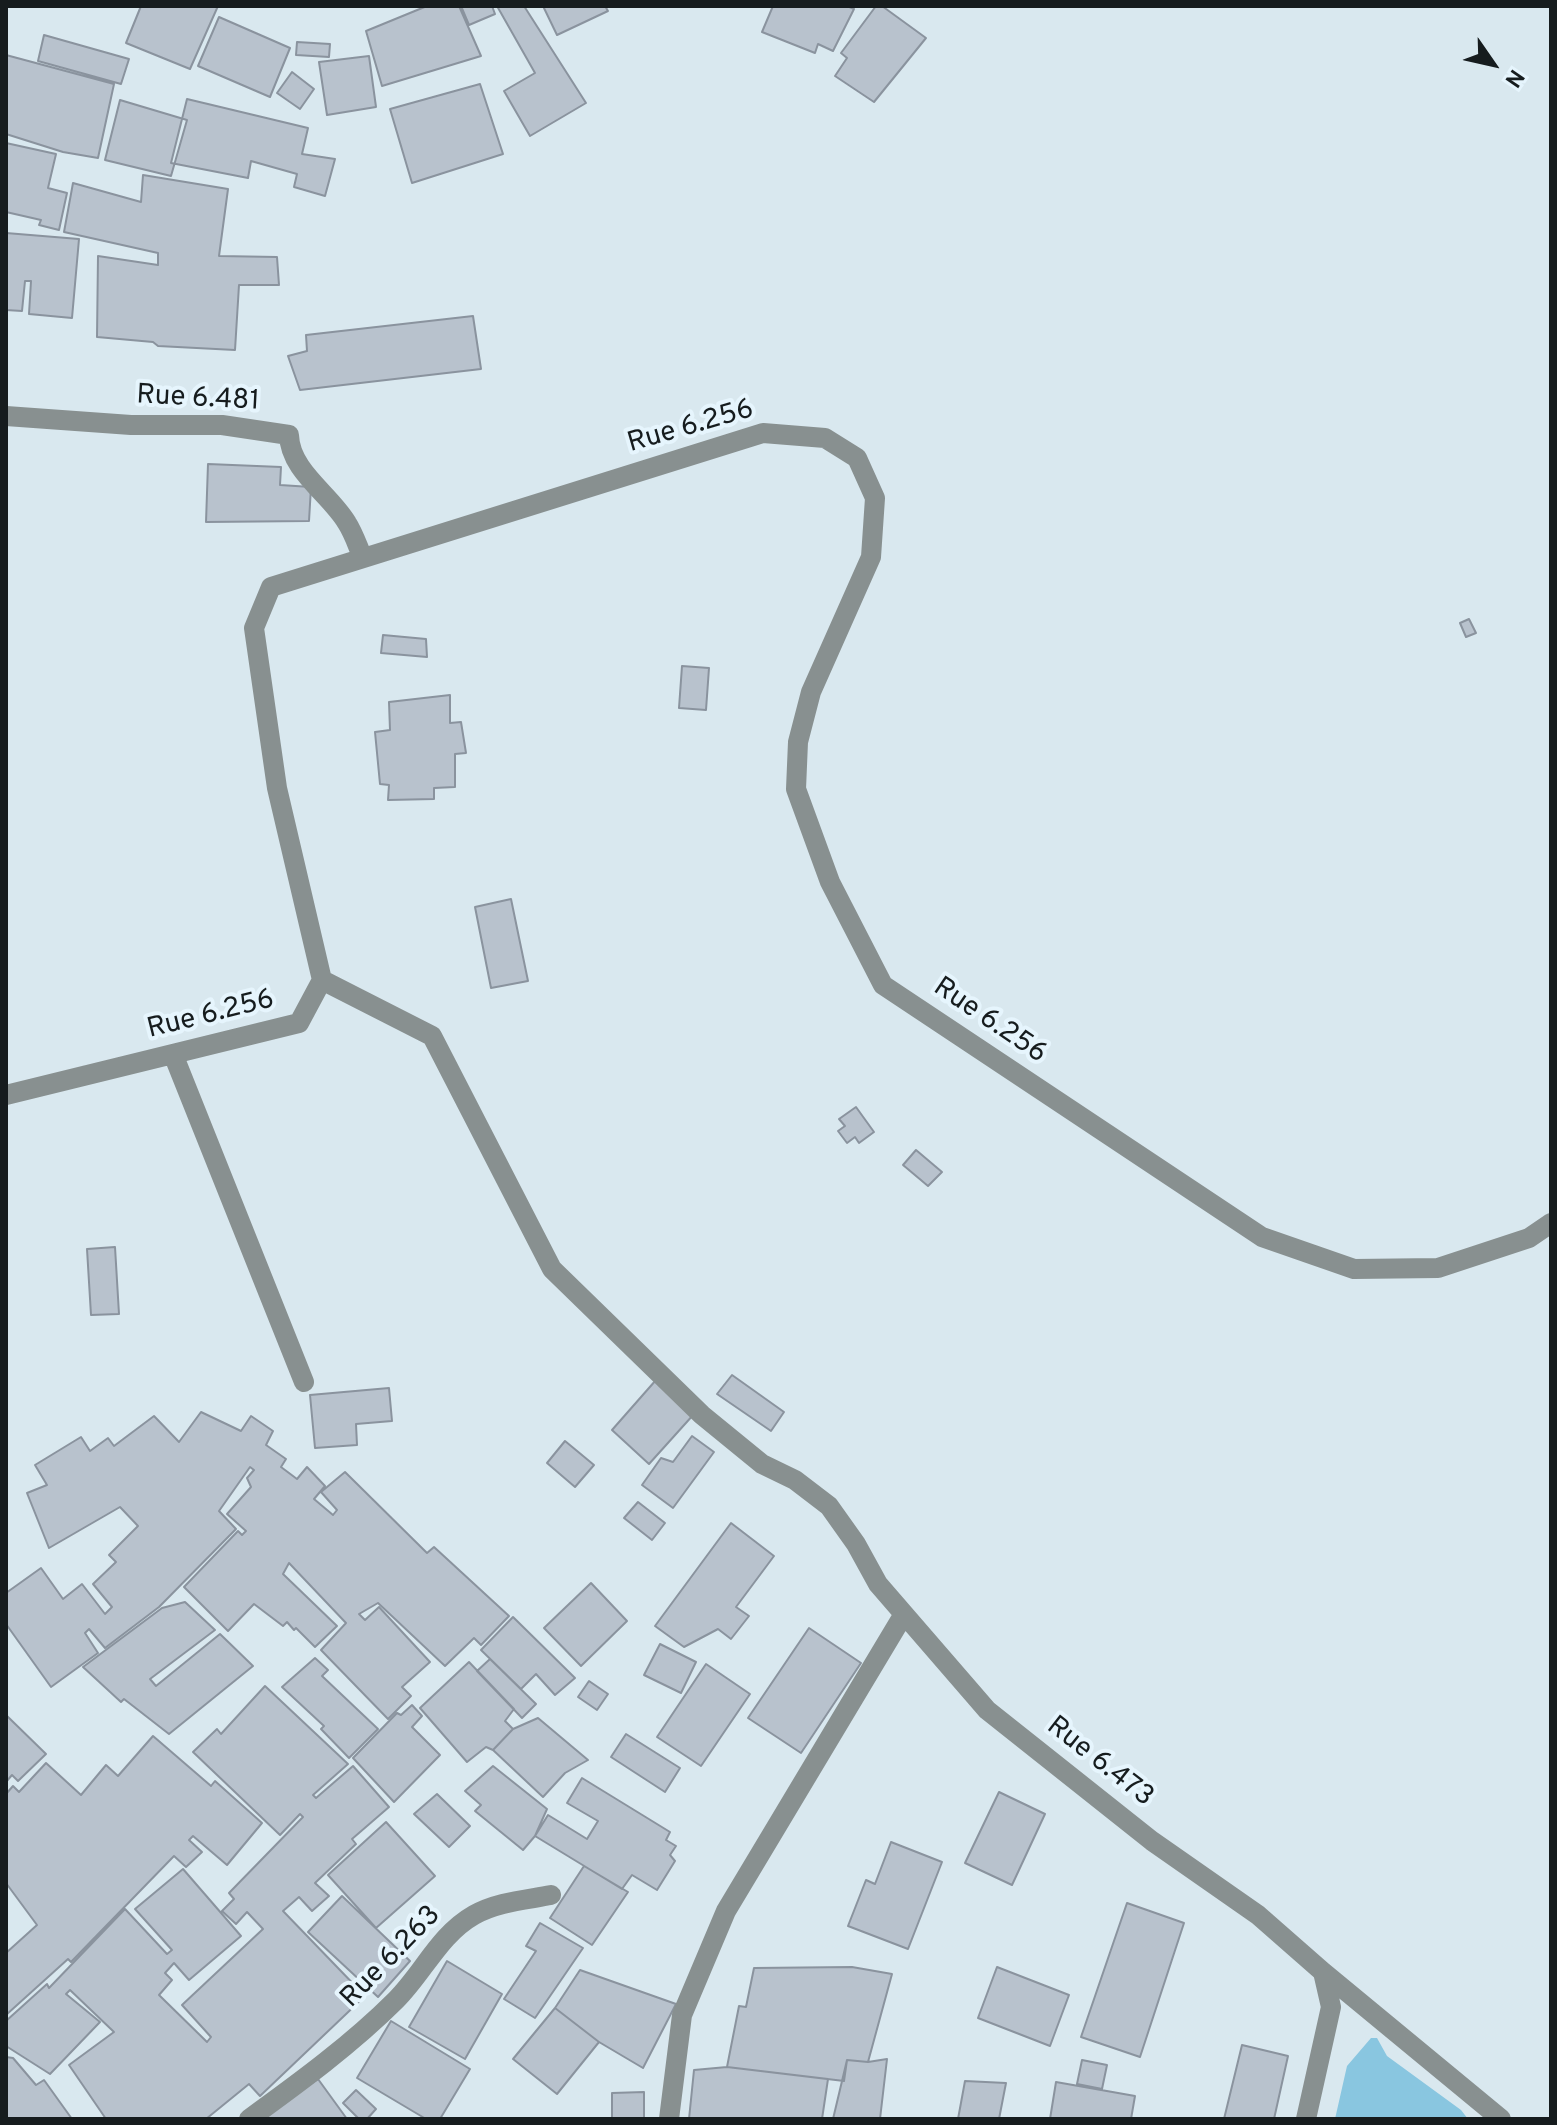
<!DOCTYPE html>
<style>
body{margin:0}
#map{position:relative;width:1557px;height:2125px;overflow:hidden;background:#d9e8ef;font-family:Overpass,sans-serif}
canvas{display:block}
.frame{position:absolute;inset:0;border:8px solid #161c1e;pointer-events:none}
.north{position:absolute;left:1453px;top:24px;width:80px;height:80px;-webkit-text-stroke:6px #e6f5fd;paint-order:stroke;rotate:124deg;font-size:22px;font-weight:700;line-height:32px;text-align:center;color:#161c1e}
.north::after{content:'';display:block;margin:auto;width:28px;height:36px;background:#161c1e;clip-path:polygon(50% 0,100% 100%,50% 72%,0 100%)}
</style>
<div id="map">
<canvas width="1557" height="2125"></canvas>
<div class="frame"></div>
<div class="north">N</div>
</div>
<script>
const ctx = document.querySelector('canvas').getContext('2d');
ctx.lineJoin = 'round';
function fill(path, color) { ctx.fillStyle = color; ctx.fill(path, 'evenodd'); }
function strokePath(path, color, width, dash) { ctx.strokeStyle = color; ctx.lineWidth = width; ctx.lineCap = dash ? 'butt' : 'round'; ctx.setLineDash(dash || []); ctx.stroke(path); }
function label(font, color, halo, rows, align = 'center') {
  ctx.font = font + ' Overpass,sans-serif'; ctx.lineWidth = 8; ctx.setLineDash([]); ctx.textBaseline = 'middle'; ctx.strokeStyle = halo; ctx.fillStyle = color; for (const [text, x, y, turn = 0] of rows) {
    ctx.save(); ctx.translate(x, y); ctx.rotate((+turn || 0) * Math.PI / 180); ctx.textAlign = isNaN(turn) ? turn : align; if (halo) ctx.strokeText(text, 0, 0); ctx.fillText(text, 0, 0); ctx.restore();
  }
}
fill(new Path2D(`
 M1371 2038H1377L1387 2056 1461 2110 1468 2119H1335L1347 2066Z`), '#89c6e0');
const building = new Path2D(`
 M141 6H218L190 69 126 43Z
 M427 6H459L481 56 382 86 366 31Z
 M461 6H492L495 14 469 25Z
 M497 6H524L586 103 530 136 504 91 535 73Z
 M543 6H605L608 11 557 35Z
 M773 6H847L854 9 833 51 818 44 815 53 762 32Z
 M876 6H882L926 38 874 102 835 76 847 58 841 53Z
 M219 17 290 48 270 97 198 66Z
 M44 35 129 59 121 84 38 61Z
 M297 42 330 44 329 57 296 55Z
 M6 55 114 84 98 158 63 152 6 134Z
 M369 56 376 107 327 115 319 62Z
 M292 72 314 89 300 109 277 93Z
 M480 84 503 154 412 183 390 109Z
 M187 99 308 128 302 154 335 159 325 196 294 187 297 174 251 161 248 178 171 163Z
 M120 100 187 120 171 176 105 160Z
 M6 143 56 154 48 188 67 193 59 230 39 225 41 220 6 212Z
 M143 175 228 189 219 256 277 257 279 285H239L235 350 158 346 153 342 97 337 98 256 158 265V253L64 232 73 183 141 202Z
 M6 233 79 239 72 318 29 314 31 281H25L22 311 6 310Z
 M473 316 481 369 300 390 288 356 307 351 306 335Z
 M208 464 281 467 280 485 311 487 309 521 206 522Z
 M1469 619 1476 633 1466 637 1460 623Z
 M383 635 426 639 427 657 381 653Z
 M682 666 709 668 706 710 679 708Z
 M450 695V723L461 722 466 753 455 754V787L434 788V799L388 800 389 785 380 784 375 732 390 730 389 702Z
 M511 899 528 981 491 988 475 907Z
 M856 1107 874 1132 859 1143 855 1137 847 1143 838 1131 845 1126 839 1119Z
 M916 1150 942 1172 928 1186 903 1165Z
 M115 1247 119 1314 91 1315 87 1249Z
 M732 1375 784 1412 771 1431 717 1394Z
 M656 1380 694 1414 649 1464 612 1430Z
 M389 1388 392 1421 356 1424 357 1445 315 1448 310 1395Z
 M201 1412 241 1431 251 1416 273 1431 266 1445 286 1459 281 1467 297 1479 307 1467 325 1486 314 1499 333 1515 337 1510 321 1492 345 1472 427 1553 434 1547 509 1616 481 1645 474 1638 445 1666 378 1603 359 1614 365 1620 379 1607 430 1662 402 1687 411 1696 388 1719 321 1650 346 1623 289 1563 283 1574 337 1626 315 1647 296 1628 294 1630 287 1622 283 1626 254 1604 228 1631 184 1587 238 1531 242 1535 246 1531 227 1514 251 1487 247 1478 254 1470 250 1467 219 1511 236 1529 159 1607 105 1648 89 1629 85 1633 98 1653 51 1687 6 1624V1593L41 1568 63 1599 82 1584 105 1614 112 1607 93 1584 116 1562 109 1555 138 1526 120 1507 49 1548 27 1493 47 1485 35 1465 81 1437 90 1451 108 1438 114 1446 154 1416 179 1442Z
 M692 1436 714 1452 673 1508 642 1485 661 1458 673 1462Z
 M565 1441 594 1465 575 1487 547 1463Z
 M638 1502 665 1523 652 1540 624 1518Z
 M731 1523 774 1556 736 1607 749 1616 731 1639 718 1629 684 1647 655 1626Z
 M591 1583 627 1621 581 1666 544 1628Z
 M185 1602 215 1630 150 1679 156 1686 220 1634 253 1666 169 1734 124 1699 121 1702 83 1667 162 1608Z
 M513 1617 575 1678 555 1695 536 1674 521 1689 481 1650Z
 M809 1628 861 1663 801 1753 748 1718Z
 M660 1644 696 1662 681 1693 644 1675Z
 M315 1658 328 1670 322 1676 378 1729 349 1758 321 1729 324 1726 282 1687Z
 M490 1659 536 1704 522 1718 477 1671Z
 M469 1662 514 1709 505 1721 513 1729 493 1750 486 1747 467 1762 420 1708Z
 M706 1664 750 1694 701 1766 657 1737Z
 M589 1681 608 1694 597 1710 578 1697Z
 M265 1686 348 1764 313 1795 316 1798 353 1766 389 1807 352 1839 356 1844 315 1883 329 1896 312 1911 299 1897 283 1911 365 1996 260 2096 249 2084 206 2119H106L69 2065 114 2032 70 1990 66 1994 100 2022 50 2074 6 2046V2021L47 1984 49 1988 125 1909 167 1954 172 1950 135 1909 183 1869 241 1936 189 1980 174 1963 165 1973 172 1980 159 1995 207 2042 211 2037 182 2005 263 1929 247 1912 236 1924 222 1911 234 1899 229 1893 303 1817 300 1814 280 1835 193 1752 217 1729 221 1734Z
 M412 1705 422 1716 412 1727 440 1755 394 1802 353 1758 397 1713 401 1715Z
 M6 1715 46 1754 18 1781 12 1775 6 1782Z
 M538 1718 588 1760 565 1773 543 1797 493 1750 513 1729Z
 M626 1734 680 1768 665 1792 611 1757Z
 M153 1736 211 1786 215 1781 262 1823 227 1865 193 1836 189 1840 202 1852 186 1867 174 1856 71 1962 68 1959 6 2015V1953L37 1925 6 1883V1794L13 1786 19 1792 46 1763 81 1795 106 1765 118 1776Z
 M493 1766 547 1809 535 1836 523 1850 475 1811 481 1805 465 1791Z
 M582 1778 670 1832 666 1840 676 1846 670 1855 675 1861 657 1890 632 1875 622 1889 535 1836 548 1815 587 1839 598 1821 567 1803Z
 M999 1792 1045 1814 1012 1885 965 1863Z
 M437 1794 470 1826 449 1847 414 1814Z
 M386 1822 435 1876 376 1928 328 1875Z
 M891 1842 942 1862 908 1949 848 1926 866 1880 875 1884Z
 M584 1866 628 1892 592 1945 550 1918Z
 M342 1896 410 1961 378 1997 308 1932Z
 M1127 1903 1184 1923 1140 2057 1081 2037Z
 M540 1923 583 1948 535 2018 504 1999 536 1951 526 1946Z
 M447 1961 502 1994 465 2059 409 2027Z
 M852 1967 892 1974 868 2062 847 2060 844 2081 727 2067 739 2006 746 2007 754 1968Z
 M997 1967 1069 1995 1050 2046 978 2018Z
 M580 1970 676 2004 643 2068 599 2042 555 2008Z
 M555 2008 599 2042 557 2094 513 2059Z
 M391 2021 470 2069 440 2119H426L357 2078Z
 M1242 2045 1288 2056 1274 2119H1224Z
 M6 2057 13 2058 36 2085 44 2080 72 2119H6Z
 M887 2059 880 2119H833L847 2060 868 2062Z
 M1082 2060 1107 2065 1102 2089 1077 2084Z
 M727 2067 828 2079 822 2119H689L694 2070Z
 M318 2079 347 2119H260Z
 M965 2081 1006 2083 999 2119H958Z
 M1056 2082 1135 2096 1131 2119H1050Z
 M356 2090 376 2109 367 2119H359L343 2103Z
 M644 2092V2119H612V2093Z`);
fill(building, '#b8c2cd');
strokePath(building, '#8a939e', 2);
strokePath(new Path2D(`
 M6 416 131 425H222L289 435C290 471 330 494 347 523 354 534 358 547 363 558
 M322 980 432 1036 552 1269 702 1415 762 1464 795 1480 829 1506 856 1544 878 1584 987 1710 1152 1841 1258 1915 1323 1972 1501 2119
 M173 1054 304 1382
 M6 1095 299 1023 322 980 277 788 254 628 271 587 763 433 825 438 857 458 875 498 871 557 811 692 798 742 796 789 830 882 883 985 1262 1237 1354 1269 1438 1268 1529 1238 1551 1223
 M249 2119C300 2082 352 2044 396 2000 424 1972 439 1935 474 1915 497 1902 525 1900 551 1895
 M669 2119 682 2015 726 1911 904 1614
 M1306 2119 1331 2007 1323 1972`), '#889090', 20);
label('28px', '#161c1e', '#e6f5fd', [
 ["Rue 6.481",198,400,3],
 ["Rue 6.256",691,428,-16],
 ["Rue 6.256",211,1016,-14],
 ["Rue 6.256",989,1022,34],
 ["Rue 6.473",1099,1763,38],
 ["Rue 6.263",392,1958,-46]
]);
</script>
